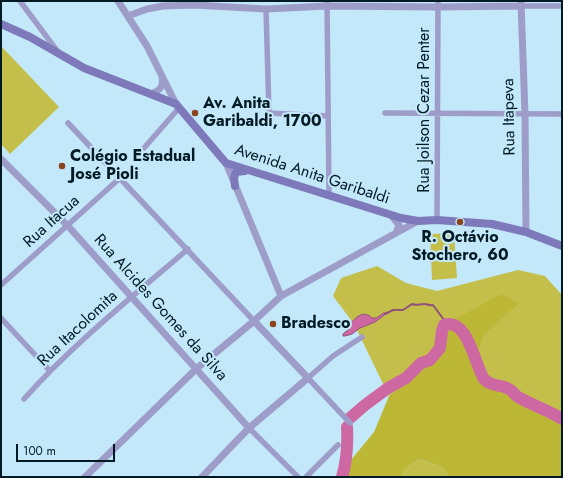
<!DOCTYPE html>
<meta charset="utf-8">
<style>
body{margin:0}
#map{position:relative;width:563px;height:478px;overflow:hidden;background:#c3e8f9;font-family:Jost,sans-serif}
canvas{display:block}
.frame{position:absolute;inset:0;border:2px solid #011a24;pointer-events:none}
.scale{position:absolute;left:16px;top:444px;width:99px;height:18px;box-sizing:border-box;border:2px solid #011a24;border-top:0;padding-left:5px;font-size:12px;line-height:14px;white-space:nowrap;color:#011a24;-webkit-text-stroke:3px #c3e8f9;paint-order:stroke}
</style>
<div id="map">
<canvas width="563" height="478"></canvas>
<div class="frame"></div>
<div class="scale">100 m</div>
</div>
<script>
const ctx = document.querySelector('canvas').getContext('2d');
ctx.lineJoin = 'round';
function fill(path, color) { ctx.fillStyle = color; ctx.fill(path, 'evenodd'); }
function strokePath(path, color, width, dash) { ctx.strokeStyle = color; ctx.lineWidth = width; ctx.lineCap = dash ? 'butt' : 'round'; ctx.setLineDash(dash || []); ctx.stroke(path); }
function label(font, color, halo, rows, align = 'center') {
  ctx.font = font + ' Jost,sans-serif'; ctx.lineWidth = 4; ctx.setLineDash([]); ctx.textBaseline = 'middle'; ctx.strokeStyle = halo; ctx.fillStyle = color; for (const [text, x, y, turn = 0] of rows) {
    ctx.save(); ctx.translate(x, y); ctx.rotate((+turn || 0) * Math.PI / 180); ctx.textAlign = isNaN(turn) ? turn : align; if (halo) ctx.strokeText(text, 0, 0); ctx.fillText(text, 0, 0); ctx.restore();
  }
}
fill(new Path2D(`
 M1 46 59 107 10 154 1 144Z
 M454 233 457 278 432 280 430 234Z
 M377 266 406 283 437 291 518 270 545 276 562 295V415L521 401 475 362 484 336 518 303 455 319 426 367 389 396 354 324 333 296 341 278Z
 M419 459 442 467 449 477H402L405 469Z`), '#c4bf4b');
fill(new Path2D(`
 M501 294 519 303 484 336 475 362 521 401 562 415V477H449L442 467 419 459 405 469 402 477H337L374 432 389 396 426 367 455 319Z`), '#bdb736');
const water = new Path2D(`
 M384 313H387L375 322 360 328 352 334 345 336H343V334L350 328V324C357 316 364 310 372 318H376Z`);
fill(water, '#ce68a2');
strokePath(water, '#90517c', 1);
strokePath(new Path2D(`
 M385 314 393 310H403L412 304C418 306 419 304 424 304 428 304 430 306 433 305L447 324`), '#90517c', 2);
strokePath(new Path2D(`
 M350 418 365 405 388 388 406 378 421 363 430 360 440 348 442 331 444 325C468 317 475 366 484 379 491 387 501 384 509 389 513 391 515 395 518 397 532 405 548 410 562 419
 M342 477C347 460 348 445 347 427`), '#ce68a2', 12);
strokePath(new Path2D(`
 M20 1 58 52
 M327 1 329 196
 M521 6H562
 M266 9 269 113 328 116
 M385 113 562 114
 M68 123 254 321
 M144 148 179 108
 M437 220 438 1
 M1 285 120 178
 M1 318 50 371
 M24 399C73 344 132 297 188 249
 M350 423 308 378 333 356 362 337
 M249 428 298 477
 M306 477 338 445`), '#9e9cc9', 5.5);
strokePath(new Path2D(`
 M118 1 147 46 176 104
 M521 2 525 114 526 232
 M128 16 147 9 163 6 194 5 266 9 327 6 438 7 521 6
 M151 94C160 90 164 87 162 77
 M1 159 68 226 249 428
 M226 163 281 296
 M392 216 399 225 396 233
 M85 477 196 369 254 321 281 296 418 221
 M202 477 249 428 308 378 254 321`), '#9e9cc9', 7);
strokePath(new Path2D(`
 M1 24 30 37 84 68 176 104 226 163 401 218 418 221 437 220 492 224 526 232 562 246
 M235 186 234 178 236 172 245 171`), '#7e79ba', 8);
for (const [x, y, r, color] of [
 [195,113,4,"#89431d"],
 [62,166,4,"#89431d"],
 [460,222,4,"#89431d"],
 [273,324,4,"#89431d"]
]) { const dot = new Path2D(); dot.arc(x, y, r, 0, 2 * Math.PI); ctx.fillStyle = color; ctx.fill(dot); strokePath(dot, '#c3e8f9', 1.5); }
label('bold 16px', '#011a24', '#c3e8f9', [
 ["Av. Anita",203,104],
 ["Garibaldi, 1700",203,122],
 ["Colégio Estadual",70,157],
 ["José Pioli",70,175],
 ["R. Octávio",460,238,"center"],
 ["Stochero, 60",460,256,"center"],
 ["Bradesco",281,324]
], 'left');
label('16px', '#011a24', '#c3e8f9', [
 ["Rua Joilson Cezar Penter",425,110,-90],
 ["Rua Itapeva",510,117,-91],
 ["Avenida Anita Garibaldi",312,175,18],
 ["Rua Itacua",52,222,-42],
 ["Rua Alcides Gomes da Silva",160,308,48],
 ["Rua Itacolomita",78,329,-43]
]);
</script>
